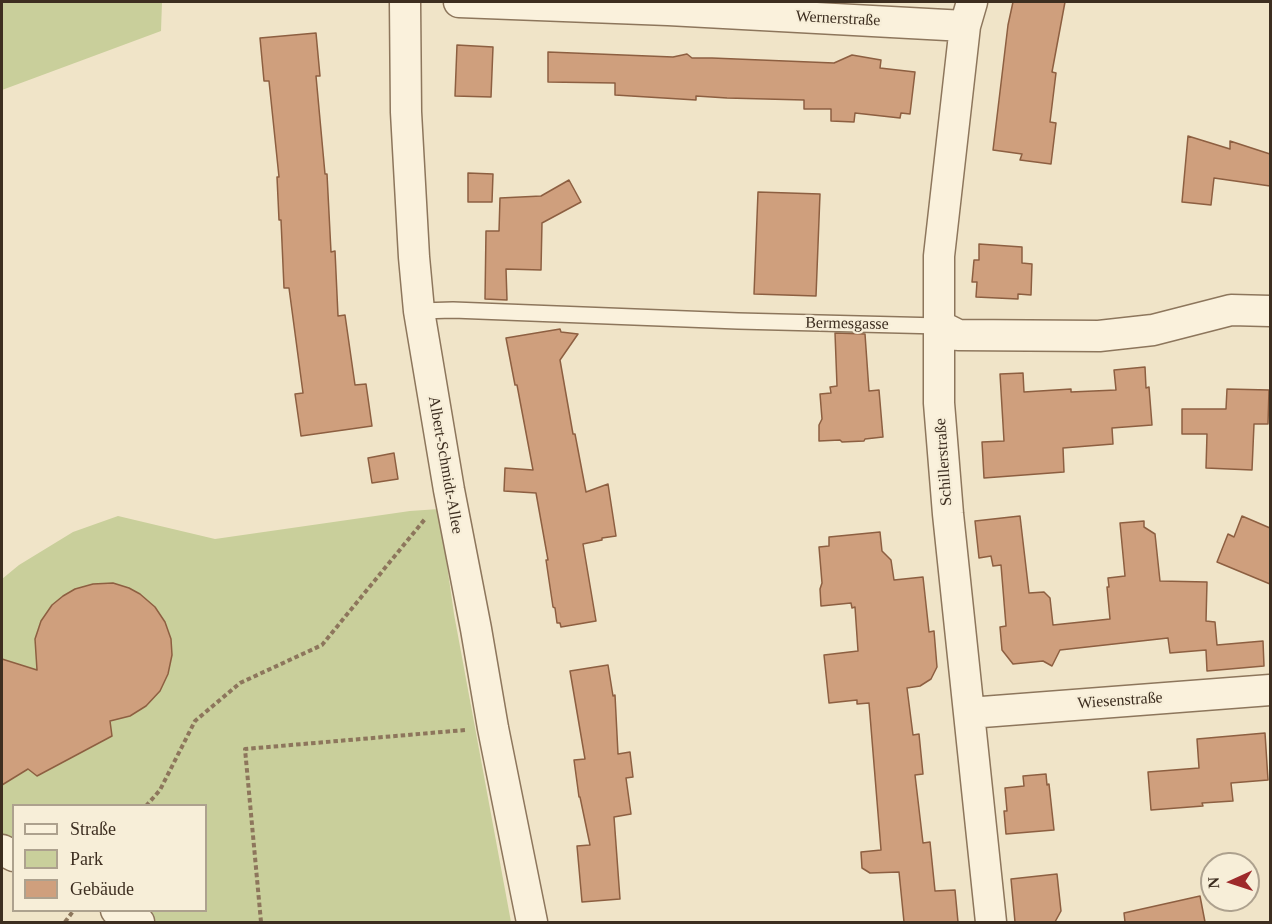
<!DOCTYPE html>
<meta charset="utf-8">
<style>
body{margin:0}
#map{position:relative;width:1272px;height:924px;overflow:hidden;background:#f0e4c8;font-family:Georgia,serif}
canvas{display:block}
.frame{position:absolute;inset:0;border:3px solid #3d2e20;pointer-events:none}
.legend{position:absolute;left:12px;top:804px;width:195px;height:108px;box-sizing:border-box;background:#f7eed8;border:2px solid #ada18e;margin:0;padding:8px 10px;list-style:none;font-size:18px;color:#3d2e20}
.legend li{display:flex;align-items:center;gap:12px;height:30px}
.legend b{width:30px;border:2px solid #ada18e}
.north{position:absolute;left:1200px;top:852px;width:60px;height:60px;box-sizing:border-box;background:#f7eed8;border:2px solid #ada18e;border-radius:50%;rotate:267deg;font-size:16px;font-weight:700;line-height:24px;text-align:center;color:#3d2e20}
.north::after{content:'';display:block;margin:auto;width:21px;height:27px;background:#9e2a2b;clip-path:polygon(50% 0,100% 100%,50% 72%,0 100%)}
</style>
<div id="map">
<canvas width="1272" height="924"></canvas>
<div class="frame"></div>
<ul class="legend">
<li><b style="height:8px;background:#faf1dc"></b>Straße</li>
<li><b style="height:16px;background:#c9cf9b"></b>Park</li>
<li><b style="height:16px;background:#cf9f7d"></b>Gebäude</li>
</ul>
<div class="north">N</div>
</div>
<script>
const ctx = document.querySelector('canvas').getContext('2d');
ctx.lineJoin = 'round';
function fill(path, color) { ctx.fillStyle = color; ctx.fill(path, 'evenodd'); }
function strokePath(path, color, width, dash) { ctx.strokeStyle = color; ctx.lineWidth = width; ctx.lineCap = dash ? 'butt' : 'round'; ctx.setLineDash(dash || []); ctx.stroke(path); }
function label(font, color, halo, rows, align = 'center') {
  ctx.font = font + ' Georgia,serif'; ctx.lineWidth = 4.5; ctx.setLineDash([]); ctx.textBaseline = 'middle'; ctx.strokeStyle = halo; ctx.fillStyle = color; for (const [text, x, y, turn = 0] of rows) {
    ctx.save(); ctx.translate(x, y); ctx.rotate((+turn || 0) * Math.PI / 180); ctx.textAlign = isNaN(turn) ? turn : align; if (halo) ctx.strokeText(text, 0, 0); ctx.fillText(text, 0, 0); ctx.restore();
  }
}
fill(new Path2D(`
 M2 2H162L161 31 2 90Z
 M439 509 454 614 511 922H139L121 911 206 910V806H14L13 851 2 844V579L19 565 73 532 118 516 215 539 410 511Z`), '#c9cf9b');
const building = new Path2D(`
 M1013 2H1065L1052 72 1056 73 1050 122 1056 123 1051 164 1020 160 1022 154 993 150 1008 25Z
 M316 33 320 76H316L325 174H327L331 252 335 251 338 316 345 315 355 385 366 384 372 426 301 436 295 394 303 393 289 288H284L281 220H279L277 177H279L269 81H264L260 38Z
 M457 45 493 47 491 97 455 96Z
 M548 52 673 57 687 54 692 58H712L834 63 852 55 881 60 880 68 915 72 910 114 901 113 900 118 855 113 854 122 831 121V109H804V100L727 98 696 96V100L615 95V83L548 82Z
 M1188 136 1230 149V141L1270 154V186L1214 178 1211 205 1182 202Z
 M468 173 493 174 492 202H468Z
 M569 180 581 202 542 223 541 270 506 269 507 300 485 299 486 231H499L500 198 541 196Z
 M758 192 820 194 816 296 754 294Z
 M979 244 1022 247V263L1032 264 1031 295 1018 294V299L976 297 977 282H972L974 260H979Z
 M560 329 561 332 578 334 560 360 573 434H575L586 492 608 484 616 536 602 538V540L583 544 596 621 561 627 560 623H557L555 608 553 607 546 560H548L536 493 504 491 505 468 533 470 517 385H515L506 338Z
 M835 333 865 334 869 391 879 390 883 437 865 439 864 441 842 442 840 440 819 441V425L822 419 820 394 831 393 830 387 837 386Z
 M1145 367 1146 388 1149 387 1152 425 1112 428 1113 444 1063 448 1064 472 984 478 982 442 1004 441 1000 374 1023 373 1024 392 1071 389V392L1116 390 1114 370Z
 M1227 389 1269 390 1268 424H1254L1252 470 1206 468 1207 434H1182V409H1226Z
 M394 453 398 479 372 483 368 458Z
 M1020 516 1029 593 1044 592 1050 598 1053 625 1110 619 1107 587H1109L1108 578 1125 576 1120 523 1144 521V527L1155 534 1160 581 1207 582 1206 621 1215 622 1217 645 1263 641 1264 666 1207 671 1206 650 1170 653 1168 638 1060 650 1052 666 1043 661 1013 664 1002 650 1000 627 1006 626 1001 565 993 566 991 556 979 558 975 521Z
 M1242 516 1270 528V584L1217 562 1228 534 1234 537Z
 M880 532 882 551 891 560 894 580 923 577 929 632 934 631 937 667 931 679 920 686 907 688 913 735 919 734 923 774 915 775 923 843 930 842 935 891 955 890 958 922H904L899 872 870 873 862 868 861 852 881 850 869 703 857 704V700L829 703 824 655 858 651 855 607 852 608 851 603 821 606 820 589 822 583 819 547 829 546V537Z
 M113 583 129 588 140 594 155 607 165 622 171 639 172 655 168 674 160 691 146 706 130 716 110 721 112 736 37 776 28 769 2 785V659L37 670 35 639 41 621 52 605 63 596 75 589 93 584Z
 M608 665 613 696 615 695 618 754 630 752 633 777 626 778 631 814 614 817 620 899 582 902 577 846 590 845 580 797H579L574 760 585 759 570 671Z
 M1265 733 1268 780 1231 783 1233 801 1202 803 1203 806 1151 810 1148 772 1199 768 1197 739Z
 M1046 774 1047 785 1049 784 1054 830 1006 834 1004 811H1007L1005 788 1024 786 1023 776Z
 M1057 874 1061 911 1055 922H1015L1011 879Z
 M1200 896 1205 922H1125L1124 913Z`);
fill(building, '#cf9f7d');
strokePath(building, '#8d5f41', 1.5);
const service = new Path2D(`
 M419 311 453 310 738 321 940 326`);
const minor = new Path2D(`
 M405 2 406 112 414 257 419 311 449 490 476 629 493 728 532 922
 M459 2 668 10 965 26
 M972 2 965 26 939 256V403L948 514 991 922
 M940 326 958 335 1099 336 1153 330 1231 310 1270 311
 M969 713 1270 690
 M2 850 14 856
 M116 910 139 922`);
strokePath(service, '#8d765c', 18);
strokePath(minor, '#8d765c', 33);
strokePath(new Path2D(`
 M146 806 160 790 195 721 240 683 322 645 425 519
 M65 922 74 910
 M261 922 245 749 465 730`), '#8d765c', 4, [4.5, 3]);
strokePath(service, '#faf1dc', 15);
strokePath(minor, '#faf1dc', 30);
label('16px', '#3d2e20', '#f7eed8', [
 ["Wernerstraße",838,19,3],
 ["Bermesgasse",847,324,1],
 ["Schillerstraße",944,462,-94],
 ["Albert-Schmidt-Allee",445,465,80],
 ["Wiesenstraße",1120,701,-4]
]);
</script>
